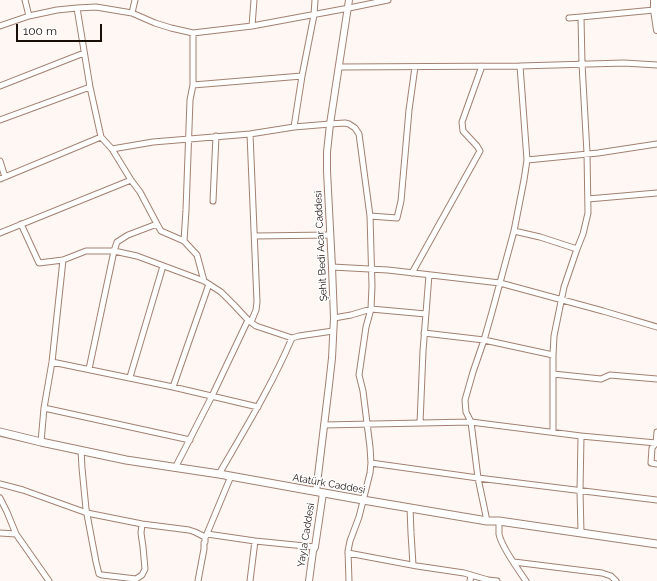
<!DOCTYPE html>
<meta charset="utf-8">
<style>
body{margin:0}
#map{position:relative;width:657px;height:581px;overflow:hidden;background:#fff7f4;font-family:Raleway,sans-serif}
canvas{display:block}
.scale{position:absolute;left:16px;top:24px;width:86px;height:18px;box-sizing:border-box;border:2px solid #1a0e09;border-top:0;padding-left:5px;font-size:12px;line-height:14px;white-space:nowrap;color:#1a0e09;-webkit-text-stroke:3px #fff;paint-order:stroke}
</style>
<div id="map">
<canvas width="657" height="581"></canvas>
<div class="scale">100 m</div>
</div>
<script>
const ctx = document.querySelector('canvas').getContext('2d');
ctx.lineJoin = 'round';
function strokePath(path, color, width, dash) { ctx.strokeStyle = color; ctx.lineWidth = width; ctx.lineCap = dash ? 'butt' : 'round'; ctx.setLineDash(dash || []); ctx.stroke(path); }
function label(font, color, halo, rows, align = 'center') {
  ctx.font = font + ' Raleway,sans-serif'; ctx.lineWidth = 3; ctx.setLineDash([]); ctx.textBaseline = 'middle'; ctx.strokeStyle = halo; ctx.fillStyle = color; for (const [text, x, y, turn = 0] of rows) {
    ctx.save(); ctx.translate(x, y); ctx.rotate((+turn || 0) * Math.PI / 180); ctx.textAlign = isNaN(turn) ? turn : align; if (halo) ctx.strokeText(text, 0, 0); ctx.fillText(text, 0, 0); ctx.restore();
  }
}
const minor = new Path2D(`
 M25 0 29 16
 M77 8 90 87 101 137 112 149 131 180 140 192 157 224 161 231 184 241 197 255 204 281
 M132 13 135 0
 M569 18 581 17
 M0 26 29 16 57 10 77 8 96 7 132 13 155 23 171 28 193 33 252 26 349 8 388 0
 M252 26 254 0
 M339 67 520 66 624 63 657 65
 M193 85V33
 M0 86 84 53
 M0 120 90 87
 M294 127 302 76 314 15 315 0
 M250 134 257 302 256 310 251 322
 M112 149 153 142 250 134 294 127 330 124 345 123 349 124 355 128 359 134 370 216 372 286 371 309 366 327 359 375 363 391 370 447 371 463 370 473 359 517 350 541 348 551 349 581
 M527 160 598 153 657 144
 M0 161 5 177
 M0 179 101 137
 M588 199 657 193
 M213 201 216 136
 M370 216 397 218 401 201 409 110 415 67
 M21 224 39 263 63 260 86 251H114L137 256 204 281 221 292 234 305 248 320 256 326 292 338 299 336 333 331
 M514 231 540 237 577 249
 M0 233 131 180
 M255 236 330 235
 M184 241 186 210 190 100 193 85 302 76
 M332 267 388 270 500 283 603 311 657 327
 M412 273 480 151 477 146 463 131 462 122 482 66
 M334 318 351 315 371 309 426 314
 M424 333 484 340 553 355
 M52 362 173 387 258 407
 M89 369 114 251 117 242 128 235 157 224
 M553 374 601 379 610 375 657 379
 M130 377 163 266
 M173 387 209 284
 M44 408 190 440
 M420 423 423 351 429 275
 M324 425 471 422 581 436 580 491 581 533
 M553 432V355L554 336 564 287 577 249 583 234 588 213 587 153 582 64 581 17 654 10
 M657 432 656 443H657
 M581 436 656 443 652 448 651 463 657 464
 M41 442 44 408 52 362 63 260
 M81 450 82 468 86 509 96 562 99 574 102 575 136 579 142 575 145 569 143 547 141 533 142 524
 M371 463 478 478 657 500
 M175 468 212 396 248 320
 M219 474C245 429 272 385 292 338
 M0 484 23 490 87 513 142 524 189 530 195 532 205 537V542L204 543V549L198 581
 M0 498 7 512 16 534 49 581
 M410 508 411 533 413 565
 M487 521 478 478 471 422 466 412 465 400 473 372 484 340 492 312 514 231 524 180 527 160 520 66
 M499 521C499 526 499 530 499 534 501 546 519 571 526 581
 M0 533 16 534
 M207 534 255 541 315 547
 M206 536 231 476
 M348 553 417 566 464 573 488 580 497 581
 M514 562 602 573 611 576 616 581
 M250 581 255 541
 M470 581 471 575`);
const tertiary = new Path2D(`
 M654 0V10L657 30
 M316 492 329 385 332 358 334 318 332 267 327 171V152L330 124 349 0
 M309 581 313 551 315 547 323 493`);
const secondary = new Path2D(`
 M0 432 41 442 126 460 219 474 363 500 487 521H499L657 544`);
strokePath(minor, '#a28172', 7);
strokePath(tertiary, '#a28172', 8);
strokePath(secondary, '#a28172', 9);
strokePath(minor, '#fff', 5);
strokePath(tertiary, '#fff', 6);
strokePath(secondary, '#fff', 7);
label('10px', '#1a0e09', '#fff', [
 ["Şehit Bedi Acar Caddesi",321,246,-93],
 ["Atatürk Caddesi",329,484,10],
 ["Yayla Caddesi",306,535,-81]
]);
</script>
